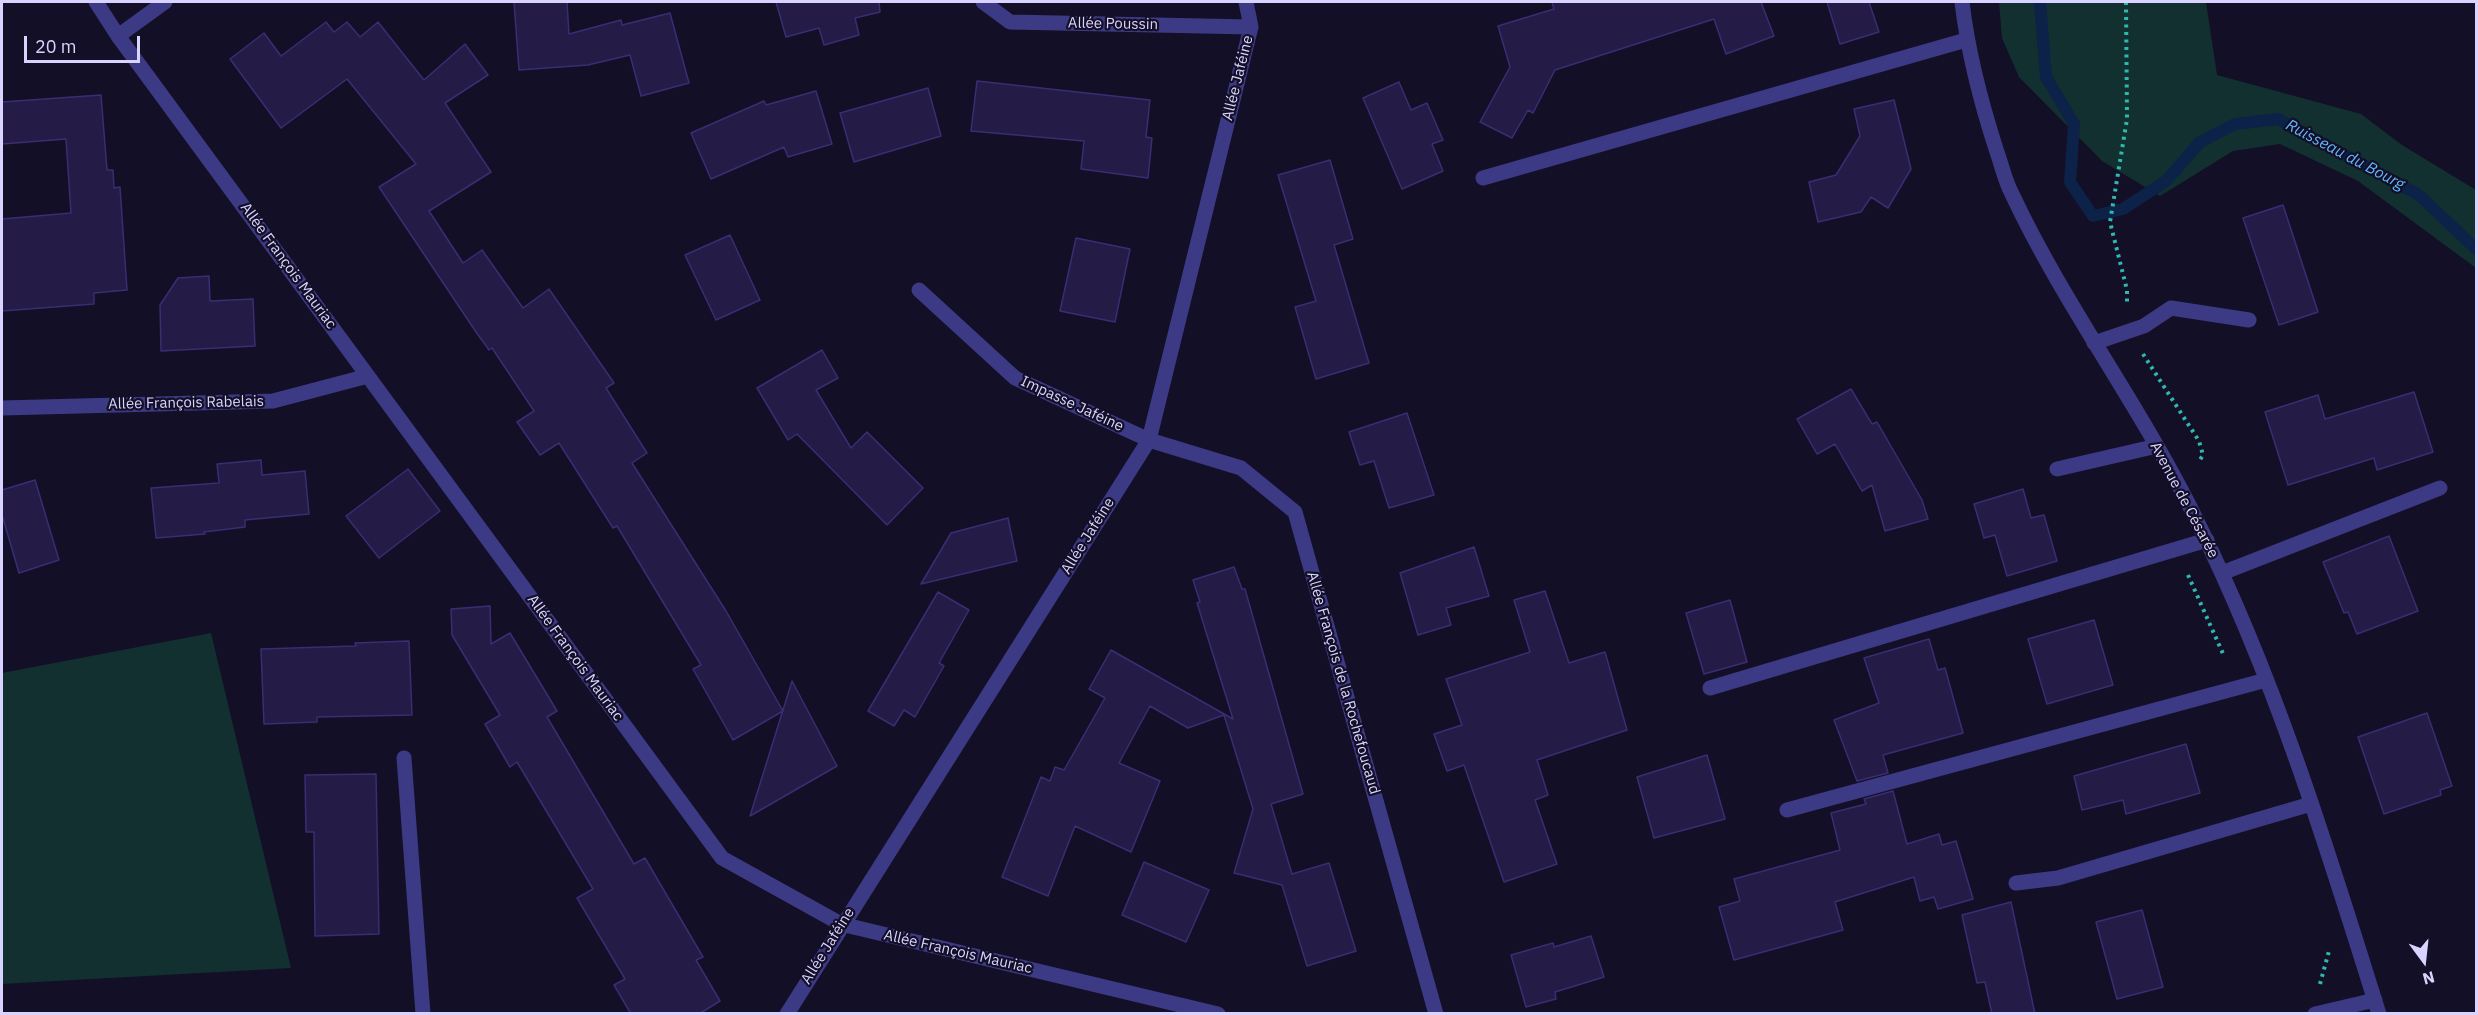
<!DOCTYPE html>
<meta charset="utf-8">
<style>
body{margin:0}
#map{position:relative;width:2478px;height:1015px;overflow:hidden;background:#130f26;font-family:"IBM Plex Sans",sans-serif}
canvas{display:block}
.frame{position:absolute;inset:0;border:3px solid #d9d4ff;pointer-events:none}
.north{position:absolute;left:2394px;top:931px;width:60px;height:60px;-webkit-text-stroke:4px #130f26;paint-order:stroke;rotate:165deg;font-size:16px;font-weight:700;line-height:24px;text-align:center;color:#d9d4ff}
.north::after{content:'';display:block;margin:auto;width:21px;height:27px;background:#d9d4ff;clip-path:polygon(50% 0,100% 100%,50% 72%,0 100%)}
.scale{position:absolute;left:24px;top:36px;width:116px;height:27px;box-sizing:border-box;border:3px solid #d9d4ff;border-top:0;padding-left:8px;font-size:18px;line-height:21px;white-space:nowrap;color:#d9d4ff;-webkit-text-stroke:4px #130f26;paint-order:stroke}
</style>
<div id="map">
<canvas width="2478" height="1015"></canvas>
<div class="frame"></div>
<div class="north">N</div>
<div class="scale">20 m</div>
</div>
<script>
const ctx = document.querySelector('canvas').getContext('2d');
ctx.lineJoin = 'round';
function fill(path, color) { ctx.fillStyle = color; ctx.fill(path, 'evenodd'); }
function strokePath(path, color, width, dash) { ctx.strokeStyle = color; ctx.lineWidth = width; ctx.lineCap = dash ? 'butt' : 'round'; ctx.setLineDash(dash || []); ctx.stroke(path); }
function label(font, color, halo, rows, align = 'center') {
  ctx.font = font + ' "IBM Plex Sans",sans-serif'; ctx.lineWidth = 4.5; ctx.setLineDash([]); ctx.textBaseline = 'middle'; ctx.strokeStyle = halo; ctx.fillStyle = color; for (const [text, x, y, turn = 0] of rows) {
    ctx.save(); ctx.translate(x, y); ctx.rotate((+turn || 0) * Math.PI / 180); ctx.textAlign = isNaN(turn) ? turn : align; if (halo) ctx.strokeText(text, 0, 0); ctx.fillText(text, 0, 0); ctx.restore();
  }
}
fill(new Path2D(`
 M1999 2H2206L2217 75 2361 114 2402 145 2476 190V268L2358 181 2280 144 2233 151 2160 196 2102 161 2019 77 2002 38Z
 M211 633 291 968 2 984V673Z`), '#12302f');
strokePath(new Path2D(`
 M2040 2 2046 77 2074 124 2070 182 2093 216 2123 209 2166 181 2200 142 2235 124 2278 119 2419 195 2476 249`), '#0c2248', 12);
const building = new Path2D(`
 M514 2H567L569 34 621 20 622 25 670 13 689 83 641 96 630 55 588 65 519 70Z
 M776 2H879L880 12 855 18 859 35 824 45 819 28 786 37Z
 M1552 2H1761L1774 36 1726 54 1714 19 1555 70 1533 113 1528 110 1512 138 1480 122 1510 67 1498 26 1554 9Z
 M1827 2H1869L1879 32 1840 44Z
 M326 22 334 32 347 22 360 37 378 22 424 80 465 44 488 75 445 103 491 172 429 211 463 263 482 250 523 308 549 289 614 383 606 388 647 453 632 463 726 611 783 711 733 740 693 669 701 665 617 526 613 528 559 443 540 455 517 422 534 411 492 348 489 350 476 332 379 187 416 164 347 79 281 128 230 59 264 33 281 56Z
 M977 81 1150 100 1146 137 1152 138 1148 178 1081 169 1084 141 971 131Z
 M1399 82 1411 110 1427 103 1443 140 1432 144 1443 171 1402 189 1363 98Z
 M928 88 941 136 854 162 840 113Z
 M816 91 832 144 788 157 784 147 711 179 691 133 764 101 766 105Z
 M101 95 107 170H113L114 188 120 187 127 290 94 293V304L2 311V219L71 213 66 139 2 144V102Z
 M1894 100 1911 169 1888 208 1871 197 1861 212 1818 222 1809 182 1836 175 1860 136 1854 109Z
 M1330 160 1353 239 1334 245 1369 363 1316 379 1295 307 1316 301 1278 175Z
 M2283 205 2318 312 2279 325 2243 218Z
 M730 235 760 300 716 320 685 255Z
 M1076 238 1130 249 1115 322 1060 311Z
 M209 276 210 301 253 299 255 346 161 351 160 305 178 278Z
 M822 350 838 378 816 390 851 448 867 432 923 488 887 525 797 434 788 440 757 388Z
 M1851 389 1872 424 1877 422 1922 500 1928 519 1885 531 1872 485 1862 491 1835 444 1817 454 1797 419Z
 M2414 392 2433 452 2377 470 2374 458 2288 485 2265 412 2318 395 2325 419Z
 M1407 413 1434 495 1389 508 1374 461 1360 465 1349 432Z
 M261 460 262 475 305 471 309 514 245 520V527L204 532 205 534 156 538 151 488 219 483 217 464Z
 M408 469 440 511 379 558 346 516Z
 M35 480 59 560 19 573 2 515V490Z
 M2023 489 2031 518 2044 515 2057 561 2007 576 1995 535 1984 538 1974 504Z
 M1008 518 1017 561 921 584 951 533Z
 M2389 536 2418 611 2357 634 2348 612 2344 613 2323 562Z
 M1474 547 1489 596 1446 608 1451 625 1418 635 1400 573Z
 M1234 567 1242 589H1245L1303 794 1271 804 1292 874 1329 863 1356 951 1307 966 1282 885 1234 873 1253 809 1224 715 1188 728 1150 706 1119 763 1160 781 1131 852 1075 826 1048 896 1002 877 1041 777 1050 781 1055 767 1064 770 1105 698 1089 689 1111 650 1233 719 1197 603 1200 602 1193 580Z
 M1545 591 1569 663 1605 652 1627 730 1537 760 1548 795 1535 800 1557 864 1504 882 1464 765 1447 771 1434 734 1462 725 1446 679 1530 652 1514 600Z
 M938 592 969 610 939 663 944 666 915 717 904 710 894 726 868 711Z
 M1730 600 1747 662 1704 674 1686 613Z
 M490 606 491 644 510 633 557 711 547 717 634 864 645 858 703 957 696 960 720 1001 699 1014H631L614 985 625 979 577 898 593 889 517 762 510 767 485 724 500 715 452 635 451 609Z
 M2094 620 2113 685 2047 704 2028 639Z
 M1929 639 1938 670 1945 668 1963 733 1883 755 1888 773 1857 781 1834 720 1879 703 1864 658Z
 M409 641 412 715 317 717V722L264 724 261 649 356 646 355 643Z
 M792 681 837 766 750 816Z
 M2427 713 2452 786 2440 790 2441 795 2384 814 2358 737Z
 M2186 744 2200 793 2126 814 2123 800 2082 810 2074 776Z
 M1707 755 1725 819 1654 838 1637 777Z
 M376 774 379 934 315 936 314 832H306L305 775Z
 M1893 791 1907 844 1939 834 1942 845 1956 841 1973 899 1938 909 1934 897 1920 901 1914 877 1835 902 1843 930 1734 960 1719 907 1740 901 1734 879 1840 850 1831 813 1866 804 1864 799Z
 M1144 862 1209 890 1186 942 1122 915Z
 M2011 902 2035 1014H1992L1985 982 1977 983 1962 915Z
 M2142 910 2163 987 2117 999 2096 922Z
 M1591 936 1604 977 1555 992 1556 999 1526 1007 1511 955 1553 943 1554 947Z`);
fill(building, '#241b47');
strokePath(building, '#3b2d73', 1.5);
strokePath(new Path2D(`
 M2126 2 2127 119 2110 222 2127 290V303
 M2143 354 2199 441 2203 455 2198 463
 M2188 575 2224 656
 M2320 984 2329 951`), '#2fb8b0', 4, [3, 4.5]);
strokePath(new Path2D(`
 M96 2 118 36 722 858 841 924 1218 1014
 M983 2 1010 22 1251 27
 M1962 2C1968 53 1981 103 1997 152 2002 166 2005 181 2012 194 2065 307 2142 408 2197 521 2275 678 2327 847 2379 1014
 M118 36 165 2
 M1483 178 1966 40
 M919 290 1015 378 1149 440 1241 468 1295 512 1436 1014
 M2094 343 2144 326 2171 308 2249 320
 M2 408 273 401 368 376
 M2057 469 2157 446
 M2222 573 2440 488
 M1710 688 2207 540
 M404 758 423 1014
 M1787 810 2266 680
 M2016 883 2058 878 2311 804
 M787 1014 1149 440 1251 27 1246 2
 M2315 1014 2375 1000`), '#3d3a85', 15);
label('15px', '#d9d4ff', '#130f26', [
 ["Allée Poussin",1113,24,1],
 ["Allée Jaféine",1238,78,-76],
 ["Allée François Mauriac",288,266,54],
 ["Allée François Rabelais",186,403,-1],
 ["Impasse Jaféine",1072,404,25],
 ["Avenue de Césarée",2184,500,62],
 ["Allée Jaféine",1088,536,-58],
 ["Allée François Mauriac",575,658,54],
 ["Allée François de la Rochefoucaud",1343,683,74],
 ["Allée Jaféine",828,946,-58],
 ["Allée François Mauriac",958,952,13]
]);
label('italic 16px', '#62b6ff', '#130f26', [
 ["Ruisseau du Bourg",2345,155,28]
]);
</script>
